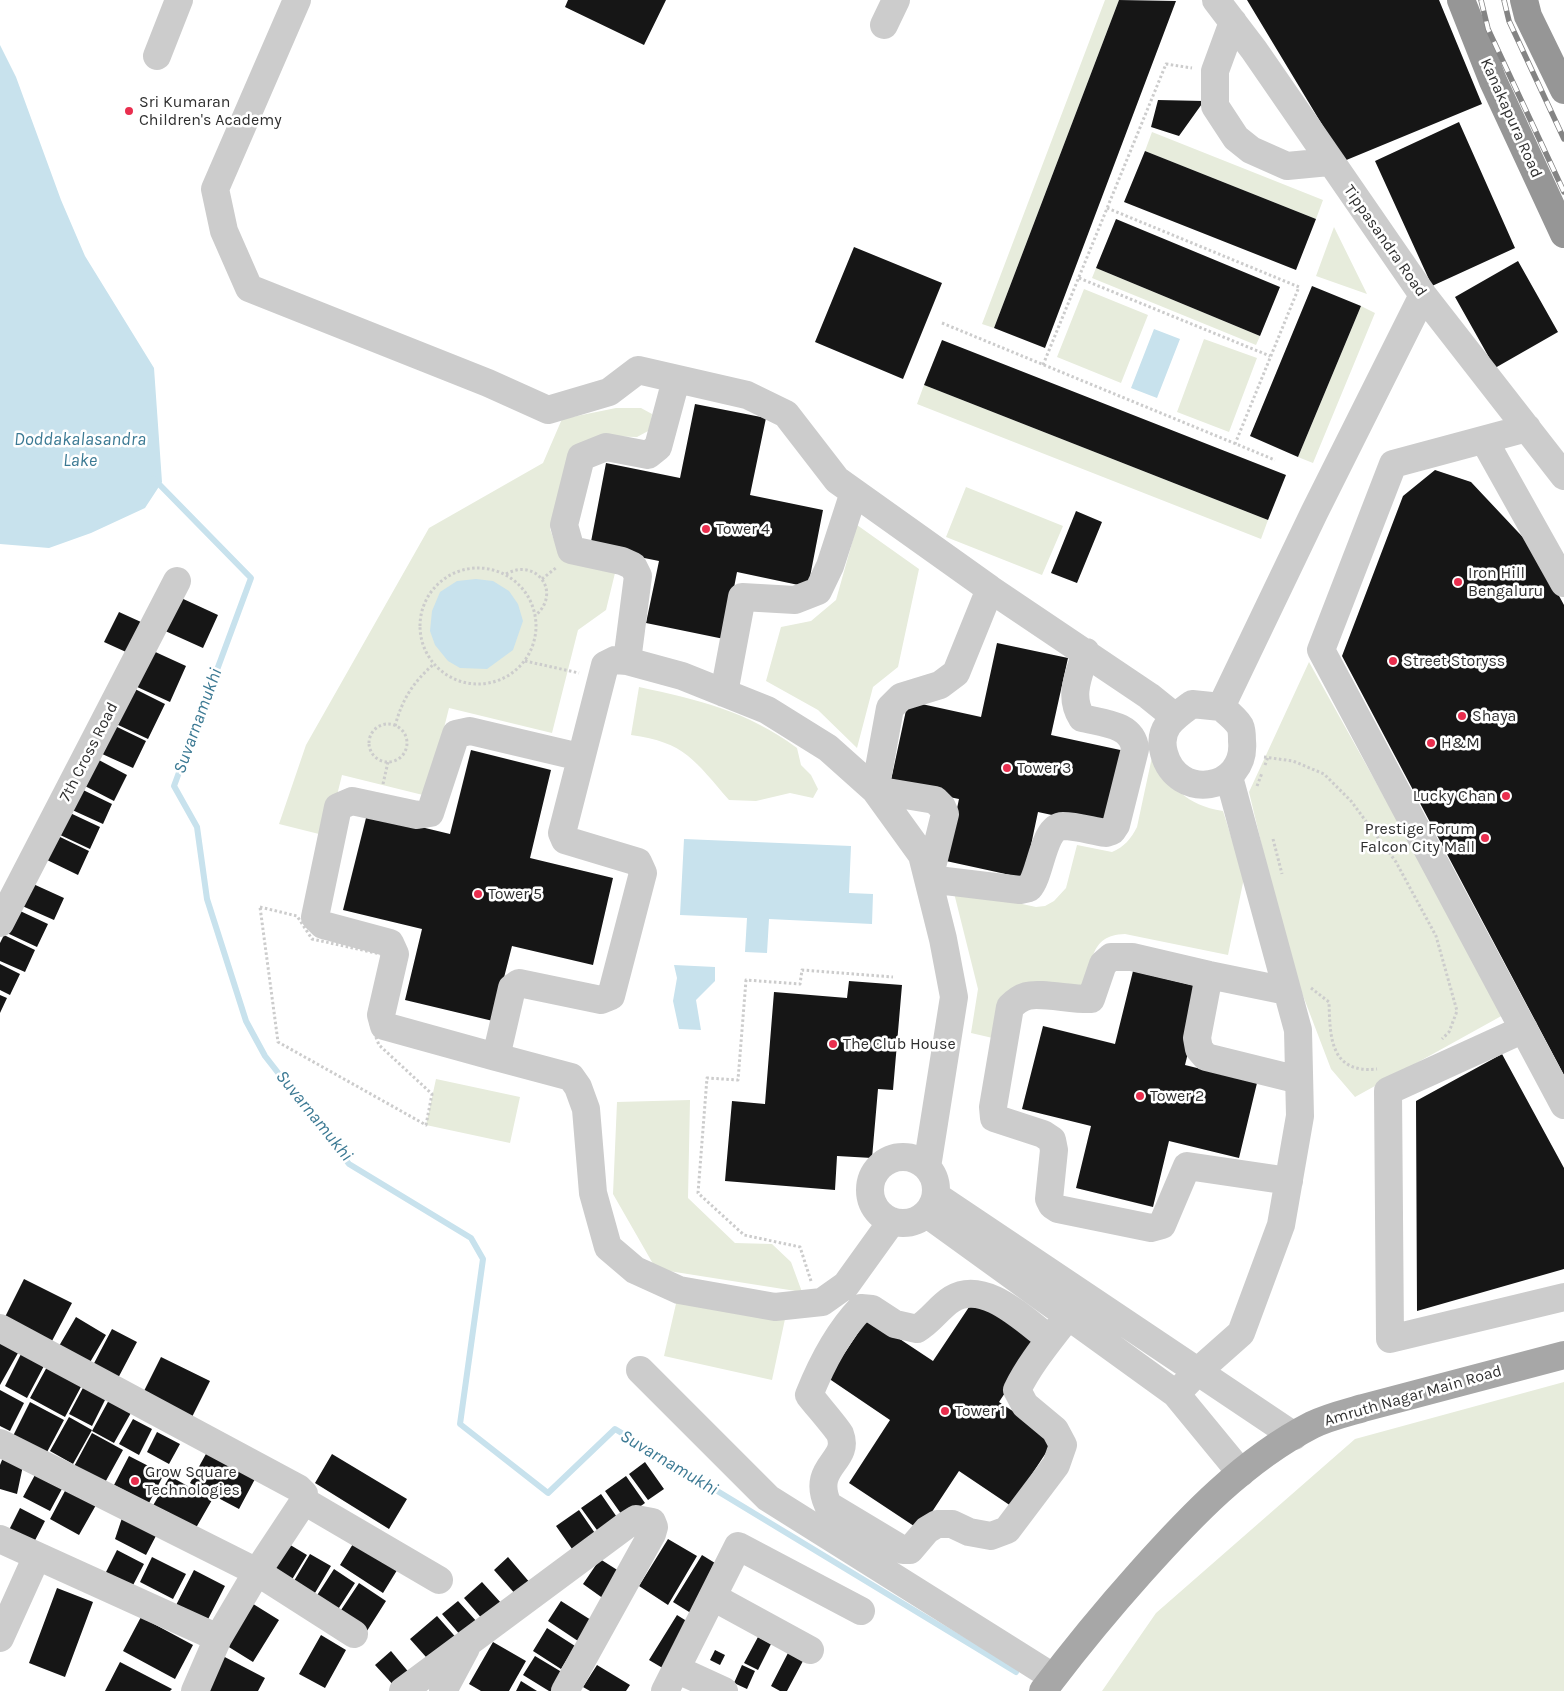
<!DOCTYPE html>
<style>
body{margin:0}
canvas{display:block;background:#fff}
</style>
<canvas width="1564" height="1691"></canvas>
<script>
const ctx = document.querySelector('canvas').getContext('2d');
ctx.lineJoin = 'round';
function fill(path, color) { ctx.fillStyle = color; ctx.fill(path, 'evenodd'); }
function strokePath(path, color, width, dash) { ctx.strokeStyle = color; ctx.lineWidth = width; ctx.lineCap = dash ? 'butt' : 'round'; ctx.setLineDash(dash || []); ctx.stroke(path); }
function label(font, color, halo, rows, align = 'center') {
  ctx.font = font + ' Karla,sans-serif'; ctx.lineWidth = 5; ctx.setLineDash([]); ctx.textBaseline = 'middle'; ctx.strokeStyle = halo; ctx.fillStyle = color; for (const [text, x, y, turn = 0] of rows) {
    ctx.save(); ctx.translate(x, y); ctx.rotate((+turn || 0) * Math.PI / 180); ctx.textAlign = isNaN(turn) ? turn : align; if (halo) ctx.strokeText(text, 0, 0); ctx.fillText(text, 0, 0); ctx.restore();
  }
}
fill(new Path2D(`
 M1105 0H1119L994 328 982 324Z
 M1152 132 1323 200 1316 219 1145 151Z
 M1334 227 1367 294 1316 276Z
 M1096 268 1260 336 1256 345 1092 278Z
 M1084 289 1148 315 1121 383 1057 357Z
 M1361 306 1375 313 1313 463 1298 457Z
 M1204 339 1257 358 1229 432 1177 412Z
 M924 385 1268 520 1261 539 917 404Z
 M616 408H641L652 414 650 430 637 437 602 436 577 445 550 529 561 559 615 573 606 610 578 630 552 733 449 708 427 796 342 775 327 836 279 824 306 745 429 528 543 463 562 419Z
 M966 487 1063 526 1042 575 946 537Z
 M857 525 919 569 898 667 873 687 857 748 818 710 766 681 781 627 811 621 836 600Z
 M1309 662 1505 1014 1355 1097 1331 1069 1289 959 1249 792Z
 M639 687C699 700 747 711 797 748L801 765 811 775 818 789 813 798 790 793 756 801 729 800C695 761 685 742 631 735Z
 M1152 757C1173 787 1185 805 1223 811L1244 878 1228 955 1125 934C1087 935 1095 966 1080 989H1036L997 1039 971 1033 978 989 953 889 1036 907 1045 906 1054 901 1066 888 1077 845 1112 852C1124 847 1131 839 1137 827Z
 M436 1079 520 1097 510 1143 426 1125Z
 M690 1100 688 1198 735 1243 772 1244 791 1262 802 1292 656 1269 613 1194 617 1102Z
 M678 1295 785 1319 772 1380 664 1356Z
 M1564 1382V1691H1102L1156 1613 1355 1439Z`), '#e7ecdc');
fill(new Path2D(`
 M0 45 16 77 61 200 85 256 154 368 162 482 145 508 91 533 49 548 0 544Z
 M1154 329 1180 339 1157 398 1131 388Z
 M476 579 493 581 509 591 518 604 523 621 513 650 487 669 460 668 448 661 435 645 430 631 432 611 440 592 457 581Z
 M684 839 851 846 849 893 873 894 872 924 769 919 767 953 745 952 747 918 680 915Z
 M674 965 715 967V981L696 1000 701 1030 679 1029 673 1001 677 978Z`), '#c8e2ed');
strokePath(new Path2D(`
 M154 479 251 578 174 786 197 827 207 899 246 1021 265 1056 349 1164 471 1238 483 1259 460 1424 548 1493 615 1429 1016 1672`), '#c8e2ed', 6);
fill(new Path2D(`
 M568 0H666L644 45 565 7Z
 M1119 0 1176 1 1045 348 994 328Z
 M1247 0H1439L1482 104 1344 161Z
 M1158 100 1204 101 1179 136 1151 127Z
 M1459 122 1515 248 1432 286 1375 161Z
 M1145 151 1316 219 1296 270 1124 202Z
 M1116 219 1280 287 1260 336 1096 268Z
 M854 247 942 283 903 379 815 342Z
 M1518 261 1558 332 1495 368 1455 297Z
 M1312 286 1361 306 1298 457 1250 436Z
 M942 340 1286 475 1268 520 924 385Z
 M695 404 766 418 750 495 823 510 808 587 737 572 724 639 646 623 659 561 590 547 606 463 680 478Z
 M1435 470 1471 482 1533 548 1564 605V1075L1342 656 1403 496Z
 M1076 511 1102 522 1077 583 1051 573Z
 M179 597 218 615 203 648 163 630Z
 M119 612 141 622 126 652 104 642Z
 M997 643 1068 658 1051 735 1125 751 1108 827 1038 812 1024 878 946 861 959 799 890 785 908 701 981 717Z
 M151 650 186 666 170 702 135 686Z
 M133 688 165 704 148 739 116 724Z
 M113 725 146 741 133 768 100 753Z
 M471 750 551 770 530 858 613 878 593 965 512 946 493 1021 405 1000 422 929 343 910 367 814 450 834Z
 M97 759 127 775 114 801 83 785Z
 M79 788 112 804 103 824 70 809Z
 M68 812 100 827 90 849 58 834Z
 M56 835 89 851 78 875 45 859Z
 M31 883 64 898 54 920 20 905Z
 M18 910 48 924 37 947 7 933Z
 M4 935 35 950 25 972 0 961V943Z
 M0 964 20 974 10 995 0 990Z
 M1133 971 1204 988 1185 1065 1257 1083 1239 1158 1169 1141 1153 1207 1076 1188 1091 1126 1022 1109 1043 1026 1115 1044Z
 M849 981 902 985 893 1090 878 1089 872 1158 837 1156 835 1190 725 1181 732 1101 765 1104 774 992 847 998Z
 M0 995 7 998 0 1013Z
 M1502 1054 1564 1168V1269L1417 1311 1416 1101Z
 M24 1279 72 1303 52 1341 5 1317Z
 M975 1298 1039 1341 999 1402 1055 1439 1011 1506 959 1471 920 1530 849 1483 890 1420 828 1378 868 1318 933 1361Z
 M76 1317 106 1335 89 1364 59 1346Z
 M112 1329 137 1342 116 1382 91 1369Z
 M0 1342 18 1353 0 1385Z
 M22 1352 45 1364 27 1398 5 1386Z
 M161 1357 210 1381 190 1421 141 1397Z
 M48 1365 83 1383 65 1417 30 1398Z
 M85 1384 107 1396 92 1426 69 1414Z
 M0 1390 24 1403 10 1431 0 1426Z
 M110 1398 132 1411 114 1443 92 1431Z
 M30 1402 64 1420 46 1454 13 1436Z
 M69 1417 92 1430 73 1464 50 1451Z
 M133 1419 152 1429 139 1455 119 1444Z
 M157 1432 180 1444 169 1464 147 1452Z
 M92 1433 123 1450 102 1488 71 1472Z
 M207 1452 255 1479 239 1509 190 1483Z
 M332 1454 407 1499 389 1529 315 1483Z
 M4 1455 24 1461 17 1494 0 1489V1465Z
 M129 1456 164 1474 149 1503 114 1485Z
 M645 1462 664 1489 648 1500 629 1474Z
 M36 1473 63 1487 50 1511 23 1497Z
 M170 1476 212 1500 193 1533 151 1509Z
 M626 1476 645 1503 624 1518 605 1491Z
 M66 1489 96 1505 79 1535 50 1519Z
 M601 1494 621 1523 602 1537 581 1508Z
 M20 1508 45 1521 30 1550 5 1538Z
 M579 1510 599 1539 577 1556 556 1526Z
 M123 1515 159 1530 146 1555 115 1539Z
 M356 1539 399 1567 383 1593 340 1565Z
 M668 1539 697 1556 668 1605 639 1586Z
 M282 1540 307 1555 288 1586 263 1571Z
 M117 1550 144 1564 130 1591 103 1578Z
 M310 1554 331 1566 309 1603 288 1591Z
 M702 1555 723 1568 694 1615 673 1602Z
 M152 1557 186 1574 173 1599 140 1582Z
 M508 1557 531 1584 517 1596 494 1570Z
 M600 1559 622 1573 604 1599 583 1584Z
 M334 1569 355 1583 333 1617 312 1603Z
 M194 1570 225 1586 203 1629 172 1613Z
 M482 1582 502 1604 484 1621 464 1598Z
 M359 1583 386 1601 365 1634 337 1616Z
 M57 1588 93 1602 65 1677 29 1663Z
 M458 1601 478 1623 462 1637 442 1614Z
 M561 1601 591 1620 578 1641 548 1621Z
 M250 1602 279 1620 253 1662 224 1644Z
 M677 1615 693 1625 666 1670 649 1660Z
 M437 1616 460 1642 434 1666 410 1639Z
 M141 1617 193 1645 175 1679 123 1651Z
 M547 1628 575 1646 561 1669 533 1651Z
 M321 1635 346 1650 325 1688 299 1674Z
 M758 1637 771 1644 758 1670 744 1663Z
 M493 1642 526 1661 509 1691H481L469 1684Z
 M715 1650 725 1655 720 1665 710 1660Z
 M391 1651 411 1675 396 1688 375 1665Z
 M788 1653 803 1661 787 1691H780L771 1686Z
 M219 1654 265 1678 258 1691H200Z
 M535 1656 565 1674 554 1691H549L523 1675Z
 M120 1662 172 1689 170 1691H105Z
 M597 1665 630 1685 626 1691H590L583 1687Z
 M742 1665 755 1671 747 1689 734 1683Z
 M521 1681 537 1691H516Z`), '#161616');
strokePath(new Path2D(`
 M1107 208 1299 287 1235 444
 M1079 278 1270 356
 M942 323 1275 460
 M1043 365 1166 64 1192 68
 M420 626a58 58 0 1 1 116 0a58 58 0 1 1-116 0Z
 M506 574C536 557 562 592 536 615
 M542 579 557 567
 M525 661 579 673
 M369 743a19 19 0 1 1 38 0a19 19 0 1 1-38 0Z
 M395 726C402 700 413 682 434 664
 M1264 757 1293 761 1324 774 1351 801 1396 862 1436 936 1457 1011 1449 1032 1442 1039
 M1265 765 1268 757
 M383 784 388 762
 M1257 786 1262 773
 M1273 839 1282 874
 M260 907 297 916 312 939 385 955 370 1022 379 1045 432 1094 426 1125 278 1042Z
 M1311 988 1329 1002C1330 1037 1330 1074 1377 1069
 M811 1281 800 1247 744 1235 698 1193 707 1078 738 1080 746 980 800 984 802 970 893 977`), '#ccc', 3, [2.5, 2.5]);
strokePath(new Path2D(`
 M297 0 215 189 224 231 249 288 488 383 548 410 609 392 638 370 747 395 786 414 837 480 990 589 1149 696 1175 717
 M1216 0 1254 50 1423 295 1564 476
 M1233 22 1215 71V106L1236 138 1251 150 1287 166 1329 162
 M884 25 896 0
 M157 56 179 0
 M1527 428 1393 464 1321 650 1564 1105
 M1484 440 1564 583
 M990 589 956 673 940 685 901 697 890 708 875 790 935 800 942 807 945 814 929 879 1020 890 1029 888C1041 875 1043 826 1063 826 1077 826 1092 831 1106 833L1112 831 1116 825 1135 749C1133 724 1102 723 1082 718 1068 696 1079 675 1086 652
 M627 661 638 576 633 566 622 561 571 550 564 525 581 457 606 447 648 455 658 447 676 380
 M724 693 742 597 795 600 818 591 830 566 854 492
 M1192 704 1221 707C1227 712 1236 719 1240 726 1242 730 1242 737 1242 741 1247 791 1177 802 1164 753 1157 728 1174 717 1192 704Z
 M1221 707 1314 513 1423 295
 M580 757 470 731 456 734 430 813 417 815 352 801 338 807 315 917 323 925 390 943 395 954 381 1015 384 1026 496 1057 512 988 519 983 601 1000 611 996 643 873 638 862 565 840 562 833 605 665 615 660 627 661 682 676 767 710 828 748 875 790 922 855 943 939 954 997 927 1167
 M0 923 177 581
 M1209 975 1197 1038 1199 1049 1206 1057 1299 1080
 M1287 991 1209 975 1132 957H1111L1103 964 1091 999C1073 1000 1040 992 1027 996 1020 998 1015 1002 1010 1007L993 1107 994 1118 1043 1134 1052 1140 1054 1150 1049 1199 1052 1205 1058 1209 1151 1228 1162 1225 1187 1166 1289 1181
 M1524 1029 1388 1091 1390 1339 1564 1297
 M496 1057 571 1077 578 1087 586 1109 593 1193 608 1247 635 1270 679 1290 775 1307 822 1302 846 1285 892 1221
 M870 1190a33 33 0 1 1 66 0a33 33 0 1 1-66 0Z
 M936 1196 1294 1436
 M927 1214 1176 1394 1241 1473
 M0 1328 298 1488 304 1494V1501L257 1572 218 1638 195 1691
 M1050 1339C1025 1321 985 1279 952 1299 939 1307 931 1321 917 1329L895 1324 872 1309 861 1308C839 1331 821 1365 809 1395 815 1403 837 1428 840 1434 851 1462 810 1465 828 1505L903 1550H910L927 1530 937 1524H952L969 1532 991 1536 1007 1530 1056 1465 1063 1445 1055 1430 1025 1405 1017 1390C1030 1363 1050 1340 1068 1316
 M640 1370 768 1498 1053 1677
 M1176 1394 1197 1372 1241 1333 1281 1225 1300 1116 1298 1030 1229 777
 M0 1443 257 1572 354 1634
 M304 1501 439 1580
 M0 1539 218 1638
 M713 1597 810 1650
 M0 1638 37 1556
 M676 1669 724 1691
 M403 1691 628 1524 636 1519 652 1522 654 1527 652 1534 565 1691
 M443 1691 466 1648
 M665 1691 738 1546 861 1611`), '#ccc', 28);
strokePath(new Path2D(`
 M1043 1691C1074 1650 1106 1611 1140 1573 1190 1517 1244 1460 1312 1425 1328 1417 1346 1413 1363 1408L1564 1355`), '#a7a7a7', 28);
strokePath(new Path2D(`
 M1461 0 1493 81 1564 234
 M1524 0 1528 16 1564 90`), '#969696', 28);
const rail = new Path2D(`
 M1481 0 1488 29 1564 192
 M1504 0 1509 21 1564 139`);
strokePath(rail, '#848484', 5.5);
strokePath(rail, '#fff', 4, [11]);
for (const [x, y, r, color] of [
 [129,111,5,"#e92e4e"],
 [706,529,5,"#e92e4e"],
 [1458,582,5,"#e92e4e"],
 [1393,661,5,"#e92e4e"],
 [1462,716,5,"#e92e4e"],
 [1431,743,5,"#e92e4e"],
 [1007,768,5,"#e92e4e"],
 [1506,796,5,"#e92e4e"],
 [1485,838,5,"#e92e4e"],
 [478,894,5,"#e92e4e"],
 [833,1044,5,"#e92e4e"],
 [1140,1096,5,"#e92e4e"],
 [945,1411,5,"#e92e4e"],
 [135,1481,5,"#e92e4e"]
]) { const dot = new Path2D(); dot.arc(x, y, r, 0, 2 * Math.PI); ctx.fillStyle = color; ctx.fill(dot); strokePath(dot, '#fff', 2); }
label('16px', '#2f2f2f', '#fff', [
 ["Sri Kumaran",139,102],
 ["Children's Academy",139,120],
 ["Tower 4",716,529],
 ["Iron Hill",1468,573],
 ["Bengaluru",1468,591],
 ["Street Storyss",1403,661],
 ["Shaya",1472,716],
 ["H&M",1441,743],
 ["Tower 3",1017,768],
 ["Lucky Chan",1496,796,"right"],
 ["Prestige Forum",1475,829,"right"],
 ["Falcon City Mall",1475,847,"right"],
 ["Tower 5",488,894],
 ["The Club House",843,1044],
 ["Tower 2",1150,1096],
 ["Tower 1",955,1411],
 ["Grow Square",145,1472],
 ["Technologies",145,1490]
], 'left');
label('16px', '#2f2f2f', '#fff', [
 ["Kanakapura Road",1511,118,66],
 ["Tippasandra Road",1385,241,55],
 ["7th Cross Road",89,752,-63],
 ["Amruth Nagar Main Road",1413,1396,-16]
]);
label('italic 18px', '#3b7993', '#fff', [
 ["Doddakalasandra",80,440],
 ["Lake",80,461],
 ["Suvarnamukhi",198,721,-70],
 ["Suvarnamukhi",314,1116,51],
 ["Suvarnamukhi",669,1463,31]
]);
</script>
